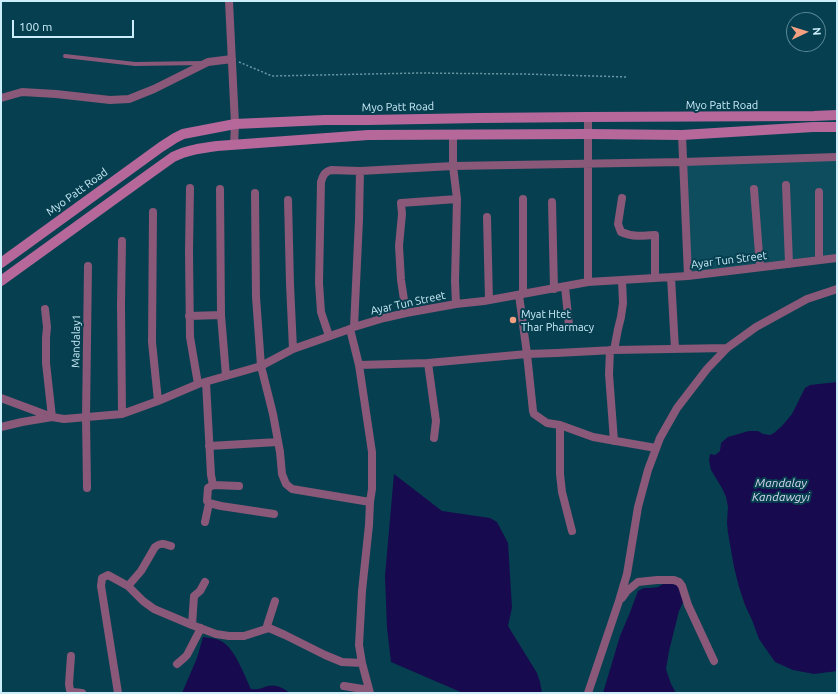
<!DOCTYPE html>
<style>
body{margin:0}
#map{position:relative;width:838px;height:694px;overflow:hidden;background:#063f4f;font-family:Ubuntu,sans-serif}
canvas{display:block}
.frame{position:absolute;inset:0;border:2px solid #cceefb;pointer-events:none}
.north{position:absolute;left:786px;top:12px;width:40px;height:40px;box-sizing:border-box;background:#063f4f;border:1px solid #558594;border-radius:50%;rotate:86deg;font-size:11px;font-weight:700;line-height:16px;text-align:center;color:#cceefb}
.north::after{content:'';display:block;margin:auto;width:14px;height:18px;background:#f2a081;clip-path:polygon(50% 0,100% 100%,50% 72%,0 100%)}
.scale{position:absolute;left:12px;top:20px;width:122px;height:18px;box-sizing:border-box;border:2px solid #cceefb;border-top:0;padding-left:5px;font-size:12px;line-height:14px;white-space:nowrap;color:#cceefb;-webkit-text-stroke:3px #063f4f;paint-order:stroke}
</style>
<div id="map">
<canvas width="838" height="694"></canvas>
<div class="frame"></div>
<div class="north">N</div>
<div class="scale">100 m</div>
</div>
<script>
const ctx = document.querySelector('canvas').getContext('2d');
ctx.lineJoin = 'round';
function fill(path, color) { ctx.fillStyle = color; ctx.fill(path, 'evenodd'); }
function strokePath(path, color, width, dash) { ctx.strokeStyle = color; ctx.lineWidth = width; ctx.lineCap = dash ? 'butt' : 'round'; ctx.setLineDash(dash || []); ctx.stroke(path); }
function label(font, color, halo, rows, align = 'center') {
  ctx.font = font + ' Ubuntu,sans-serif'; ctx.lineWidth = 4; ctx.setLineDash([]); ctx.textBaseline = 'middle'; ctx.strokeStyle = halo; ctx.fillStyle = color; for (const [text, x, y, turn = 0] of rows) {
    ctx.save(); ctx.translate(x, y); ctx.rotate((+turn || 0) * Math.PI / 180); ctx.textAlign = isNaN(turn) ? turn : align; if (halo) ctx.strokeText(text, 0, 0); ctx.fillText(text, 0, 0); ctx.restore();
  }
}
fill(new Path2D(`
 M837 157V259L688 276 683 162Z`), '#0d4d5e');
fill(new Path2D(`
 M837 382V671L814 674 793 670 775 662 759 639 752 620 745 605 739 587 734 567 728 533 727 523 728 507 726 497 722 488 711 470 709 461 710 454 715 455 720 451 721 443 728 437 749 431H758L763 434 770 435 774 433 782 426 792 414 805 388 810 385Z
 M394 474 442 511 490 518 497 522 508 543 512 608 508 626 537 673 540 682 542 693H463L391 662 387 628 385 576Z
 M665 583 678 585 684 600 679 611 669 651 666 669 671 684 676 693H603L620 636 629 615 638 591 644 588H651L658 587Z
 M203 637C209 638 216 638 221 641 235 648 244 675 251 689 259 690 261 688 268 686 276 684 283 688 290 693H182L197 658Z`), '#180a4e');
strokePath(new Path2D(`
 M239 62 272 76 419 73 523 74 628 77`), '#6a98a6', 1.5, [2, 2]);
strokePath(new Path2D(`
 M65 56 135 64 202 63`), '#8a5878', 4);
strokePath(new Path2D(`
 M229 1 235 124 234 145
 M1 98 22 92 56 94 110 100 129 99 154 89 208 62 232 59
 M453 135V166L457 199 455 281 456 304
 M682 135 688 276
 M786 185 789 264
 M190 188 189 252 190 337 198 384
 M220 189 221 315 226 376
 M754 189 760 267
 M819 192V260
 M255 193 256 297 261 366 273 414 280 452 282 474 286 484 292 489 370 502
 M622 198 618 224 621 232C632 237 643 236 655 235V278
 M288 200 290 284 293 349
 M552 202 554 289
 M153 212 152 342 158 401
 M487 217 489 300
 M122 241 121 304 122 414
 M671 277 675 349
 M588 282V117
 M565 287 569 325
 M523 294V199
 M519 295 527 354 533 411 534 414 547 423 560 425 593 437 656 448
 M406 313 401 280 399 246 402 214 401 203 457 199
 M189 316 221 315
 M354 327 359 220 360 171
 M350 329 359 365 372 452V489L370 502 369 525 362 591 359 645 362 663 370 693
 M329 336 321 312 319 283 321 182C323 176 324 172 331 170L360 171 453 166 683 162 837 157
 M610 350 609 374 614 441
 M614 350 618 329 621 317 623 303 622 280
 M428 363 436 421 434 438
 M359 365 428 363 527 354 557 353 614 350 727 348
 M206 382 211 475 213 485 208 488 207 501 209 503 221 506 274 514
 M1 398 52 417 64 419 122 414 158 401 198 384 261 366 293 349 350 329 354 327 384 318 406 313 456 304 484 301 588 282 688 276 837 258
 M560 425V474L562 492 572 531
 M1 427 22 422 52 417 46 363V338L47 327 45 309
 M209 446 278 442
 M213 485 239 486
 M87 488 86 417 88 266
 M205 522 209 503
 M128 586 141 571 155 547C161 542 164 544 171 546
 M622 598 627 591 638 582 657 580H674L679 582 682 586 688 605 714 661
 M192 625 194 596 200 591 205 582
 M269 628 267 626 275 601
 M71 656 69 684 70 690 73 692 82 693
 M177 664 184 658 187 655 201 628
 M344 686 369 690
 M118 693 101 586 102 578 108 575 128 586 143 601 154 609 192 625 216 634 229 636H244L269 628 285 635 325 655 342 662 362 663
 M588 693 619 601 627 574 638 507 648 470 660 438 677 408 707 369 727 348 756 327 807 299 837 289`), '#8a5878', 8);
strokePath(new Path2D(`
 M1 263 161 147 175 138 183 134 235 124 325 120H368L479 118 588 117 814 116 837 115
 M1 281 152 172C159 167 166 162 173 157 187 150 202 148 217 146L368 135 588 134 682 135 813 127H837`), '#b6689b', 10);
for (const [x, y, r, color] of [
 [513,320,4,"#f2a081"]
]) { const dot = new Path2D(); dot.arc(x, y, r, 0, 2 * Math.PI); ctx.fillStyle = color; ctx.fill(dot); strokePath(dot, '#063f4f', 1.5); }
label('11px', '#cceefb', '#063f4f', [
 ["Myo Patt Road",722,105],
 ["Myo Patt Road",398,107,-1],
 ["Myo Patt Road",77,192,-36],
 ["Ayar Tun Street",729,260,-7],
 ["Ayar Tun Street",408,303,-12],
 ["Mandalay1",76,341,-89]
]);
label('11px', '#cceefb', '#063f4f', [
 ["Myat Htet",521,314],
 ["Thar Pharmacy",521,327]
], 'left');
label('italic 12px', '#d7d9ee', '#063f4f', [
 ["Mandalay",781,483],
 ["Kandawgyi",781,497]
]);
</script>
